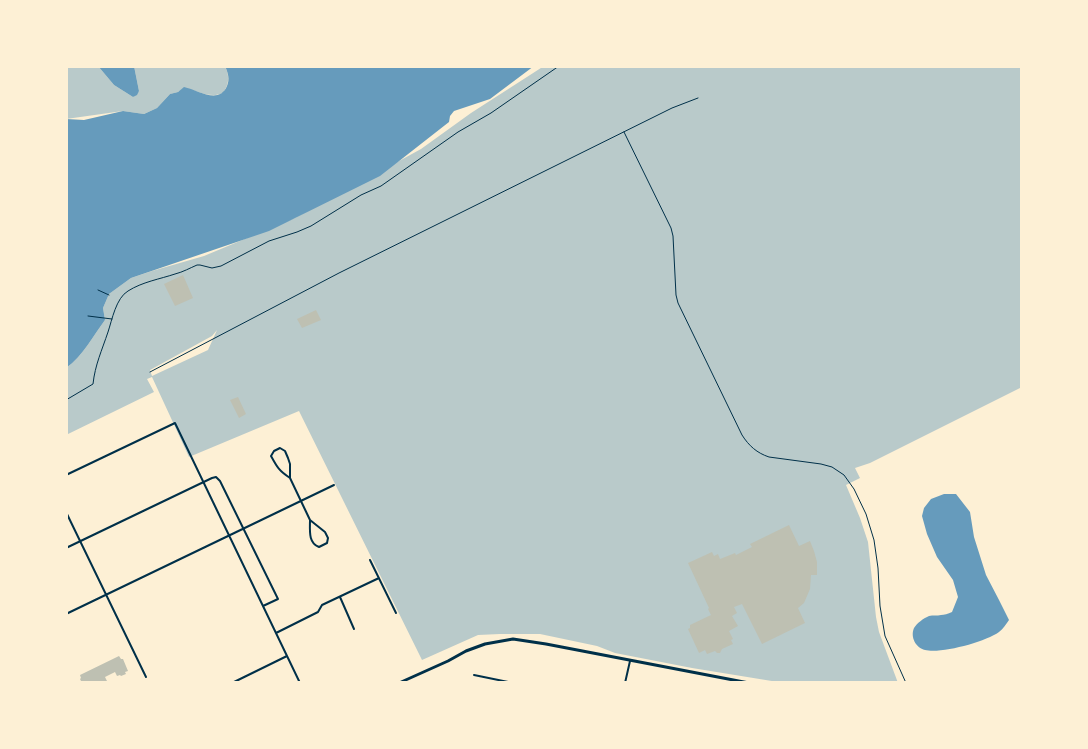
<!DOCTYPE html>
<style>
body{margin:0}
#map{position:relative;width:1088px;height:749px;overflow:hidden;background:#fdf0d5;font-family:"Archivo Narrow",sans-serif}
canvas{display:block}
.frame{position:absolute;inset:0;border:68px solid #fdf0d5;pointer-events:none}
</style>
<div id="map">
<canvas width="1088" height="749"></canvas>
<div class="frame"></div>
</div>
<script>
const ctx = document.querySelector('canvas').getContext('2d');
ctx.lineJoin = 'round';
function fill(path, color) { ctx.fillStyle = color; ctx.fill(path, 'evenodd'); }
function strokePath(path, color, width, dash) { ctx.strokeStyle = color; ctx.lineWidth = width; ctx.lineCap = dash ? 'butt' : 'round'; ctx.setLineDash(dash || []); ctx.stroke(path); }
fill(new Path2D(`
 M66 66H98L114 85 133 97 139 91 134 66H225C230 77 229 84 223 93 209 99 197 90 184 88L178 92 170 94 157 108 144 114 123 111 66 119Z
 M544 66H1022V387L870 463 855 468 860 478 846 485 860 518 868 542 876 617 879 632 898 683H784L692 668 615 653 597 646 540 634H500L478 635 422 660 299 411 189 457 152 377 147 379 154 392 66 435V368C83 356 93 336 105 320L103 308 109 294 131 278 152 271 204 256 295 218 421 149 471 113ZM217 330 208 350 152 376 150 370 212 336Z`), '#b9caca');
fill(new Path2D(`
 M98 66H134L139 91 137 95 133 97 114 85Z
 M225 66H534L490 99 454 111 450 116 449 122 380 176 269 231 131 278 109 294 103 308 105 320C93 336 83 356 66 368V119L84 120 123 111 144 114 157 108 170 94 178 92 184 87C198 90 219 105 227 86 230 79 228 73 225 66Z
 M944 494H956L970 512 974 537 986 575 999 600 1009 620C1006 624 1003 629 999 632 985 642 941 654 925 650 916 648 910 637 914 628 917 623 924 618 929 616 933 615 937 616 941 615 944 615 948 614 952 612L958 597 953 580 937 557 927 534 922 516 924 508 931 499Z`), '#669bbc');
fill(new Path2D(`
 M183 275 193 298 175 306 164 284Z
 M316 310 321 320 302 328 297 319Z
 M238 397 246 414 239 418 230 400Z
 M789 525 799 546 810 541 814 551 817 562V575H811L810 589 804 603 798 608 805 623 762 644 742 604 734 607 737 613 732 616 738 626 729 631 733 639 731 640 733 644 722 649 720 653H717L715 651 707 654 705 650 699 653 688 629 690 628V625L711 615 708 609 709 608 688 563 712 552 714 556 718 554 720 559 735 553 736 555 752 547 750 544Z
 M119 656 121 659H123L128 671 125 672 126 674 121 676 120 675 117 676 115 672 105 677 108 683H82L80 679 81 678 80 675Z`), '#bec0b2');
strokePath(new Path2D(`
 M98 290 109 295
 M88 316 112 319
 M66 400 93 384C95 365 102 350 108 332 112 320 116 298 128 291 142 282 160 279 175 274 183 272 190 268 197 265H200L212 268 221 266 269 241 297 232 311 226 361 195 381 186 458 132 491 113 559 66`), '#003049', 1);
strokePath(new Path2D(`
 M624 132 671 228 673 236 676 295 678 303 742 435C749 446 757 453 769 457L821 464 832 467 844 475 854 489 866 514 874 540 878 568 880 606 885 636 906 683
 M150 372 339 273 672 108 698 98`), '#003049', 1);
strokePath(new Path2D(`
 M66 475 175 423 300 683
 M290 478C279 471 277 467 271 456L274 451 280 448 285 451 288 458 290 464V478L310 520 325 532 328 538 327 543 319 547C308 543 310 530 310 520
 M66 512 146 677
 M66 548 212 478 216 477 220 481 278 599 263 606
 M370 560 396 613
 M340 597 354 629
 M66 614 334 485
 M276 633 318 612 322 605 379 578
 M474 675 513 683
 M232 683 287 656
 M625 683 630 661`), '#003049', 2);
strokePath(new Path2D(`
 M399 683 448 661 466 651 485 644 513 639 546 644 749 683`), '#003049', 3);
</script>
